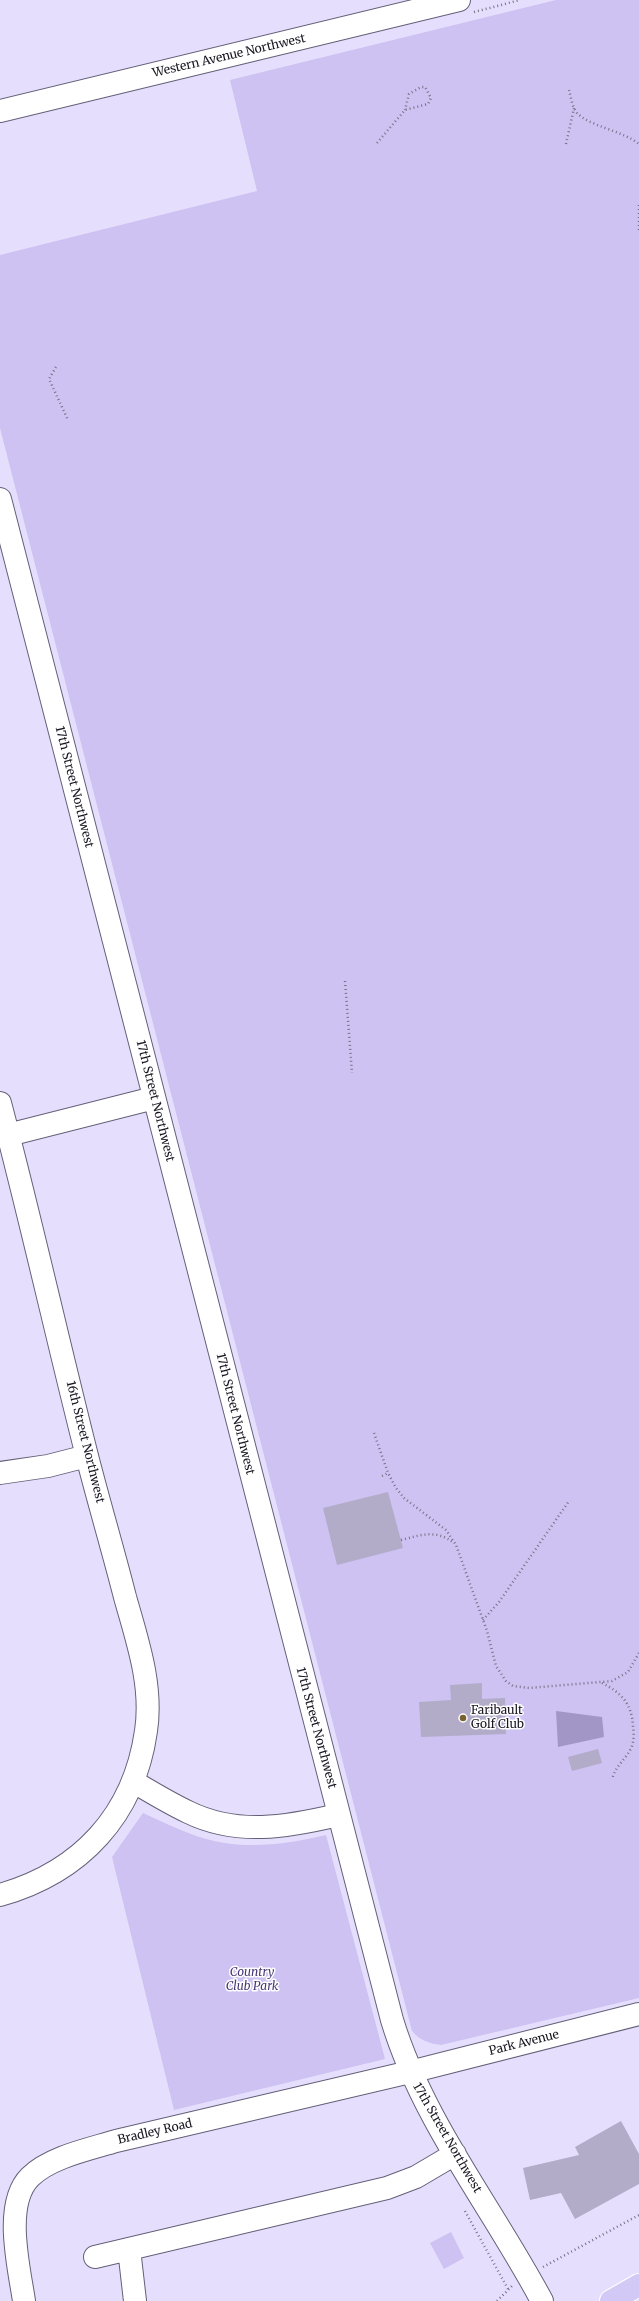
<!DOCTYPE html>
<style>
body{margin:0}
canvas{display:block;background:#e5dffd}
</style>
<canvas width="639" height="2301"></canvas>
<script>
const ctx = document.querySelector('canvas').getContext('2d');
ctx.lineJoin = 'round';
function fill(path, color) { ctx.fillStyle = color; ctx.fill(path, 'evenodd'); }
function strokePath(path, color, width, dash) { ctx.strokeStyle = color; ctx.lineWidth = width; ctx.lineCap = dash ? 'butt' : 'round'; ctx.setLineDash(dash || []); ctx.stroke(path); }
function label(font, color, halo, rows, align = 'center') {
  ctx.font = font + ' Merriweather,serif'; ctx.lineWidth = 3; ctx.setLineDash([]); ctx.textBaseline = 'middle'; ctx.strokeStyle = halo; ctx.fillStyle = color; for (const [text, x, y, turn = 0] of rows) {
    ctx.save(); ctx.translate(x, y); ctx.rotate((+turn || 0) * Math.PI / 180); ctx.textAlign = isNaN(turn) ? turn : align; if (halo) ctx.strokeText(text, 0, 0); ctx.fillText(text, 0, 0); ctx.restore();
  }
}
fill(new Path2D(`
 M556 0H639V1998L441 2045C428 2043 421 2041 412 2031L0 428V255L257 191 230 80Z
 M143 1813C159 1820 175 1828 191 1834 235 1851 280 1846 326 1835L385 2059 174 2110 112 1857Z
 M451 2232 464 2258 444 2269 430 2243Z`), '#cdc2f2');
fill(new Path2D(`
 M556 1711 602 1717 604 1737 558 1747Z`), '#a196c5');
fill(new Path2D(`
 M388 1492 403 1548 337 1565 323 1508Z
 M482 1683V1699L505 1698 506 1734 421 1737 419 1702 451 1700 450 1685Z
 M598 1749 602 1763 572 1771 568 1757Z
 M621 2121 639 2154V2184L575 2219 561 2193 530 2200 523 2168 579 2155 575 2147Z`), '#b2acc9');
const minor = new Path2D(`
 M0 111 459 0
 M0 499 392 2020C423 2122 492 2207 542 2301
 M0 1103C31 1220 57 1338 87 1456 99 1503 113 1550 125 1597 137 1640 153 1685 146 1731 134 1815 81 1872 0 1895
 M8 1135 154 1098
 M0 1473 48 1466 87 1456
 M134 1782C151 1792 169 1803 188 1812 237 1836 287 1827 338 1815
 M129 2249 135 2301
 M95 2257 387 2188 416 2177 455 2154
 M24 2301C19 2267 3 2204 30 2177 50 2157 90 2149 116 2141L410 2072 639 2014`);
const highway = new Path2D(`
 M611 2301 639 2285`);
strokePath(minor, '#656079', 24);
strokePath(highway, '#fff', 24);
strokePath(new Path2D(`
 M474 12 520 0
 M569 90C571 97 572 107 577 113 589 126 623 131 639 144
 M377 143 405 110 428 104 431 98 425 87H421L409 94 405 110
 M566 144 574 108
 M639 205V230
 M56 367 49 379 68 420
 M345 981 352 1073
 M374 1433 388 1473 396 1488 404 1498 446 1530 456 1545 487 1631 496 1666 506 1681 513 1686 529 1688 612 1681 628 1672 639 1653
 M382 1476 388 1473
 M401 1540C421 1535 436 1529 454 1543
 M483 1620 499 1602 569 1501
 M602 1683C622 1693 632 1704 633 1727 634 1733 634 1740 632 1746 627 1759 615 1765 612 1780
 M465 2211 508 2289
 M543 2267 639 2215
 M497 2301 513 2285`), '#777387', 2.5, [1, 3]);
strokePath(minor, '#fff', 22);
strokePath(highway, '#d3c9f6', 22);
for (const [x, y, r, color] of [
 [463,1718,4,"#786231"]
]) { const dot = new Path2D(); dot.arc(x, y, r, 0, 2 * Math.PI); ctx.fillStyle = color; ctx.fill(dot); strokePath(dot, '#fff', 1.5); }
label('12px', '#1a1722', '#fff', [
 ["Western Avenue Northwest",229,56,-13],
 ["17th Street Northwest",74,787,76],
 ["17th Street Northwest",155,1101,76],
 ["17th Street Northwest",235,1414,76],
 ["16th Street Northwest",85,1442,76],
 ["17th Street Northwest",316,1728,75],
 ["Park Avenue",524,2043,-14],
 ["Bradley Road",155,2132,-13],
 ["17th Street Northwest",447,2138,60]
]);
label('12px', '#1a1722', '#fff', [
 ["Faribault",471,1711],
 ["Golf Club",471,1725]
], 'left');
label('italic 12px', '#493773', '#fff', [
 ["Country",252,1973],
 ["Club Park",252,1987]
]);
</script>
